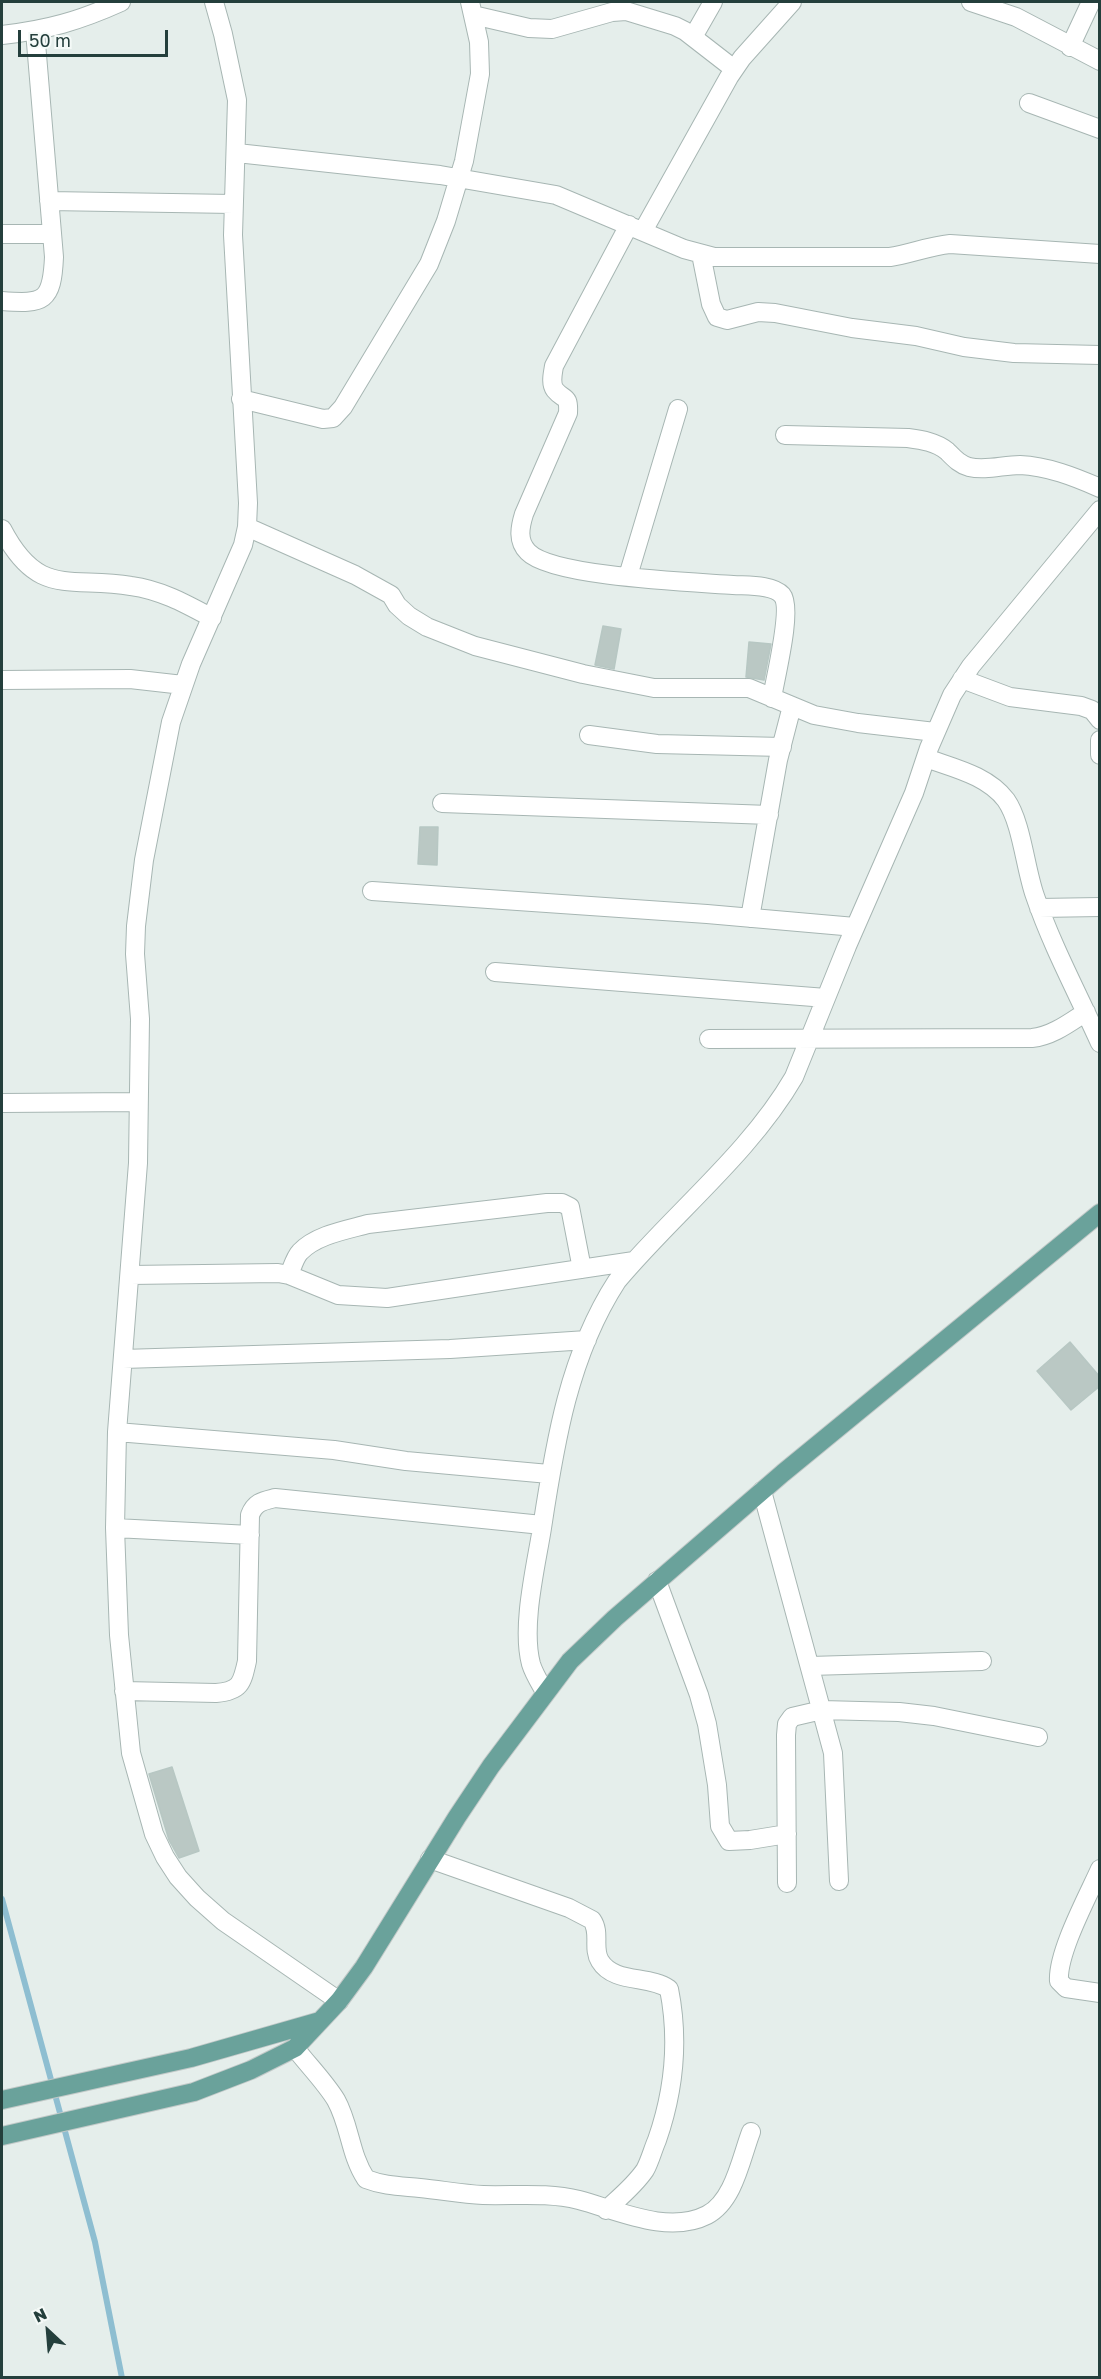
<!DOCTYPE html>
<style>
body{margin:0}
#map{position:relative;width:1101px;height:2379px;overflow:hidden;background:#e5eeeb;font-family:"Golos Text",sans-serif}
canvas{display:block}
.frame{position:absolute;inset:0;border:3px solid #243f3c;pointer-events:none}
.north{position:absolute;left:18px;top:2301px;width:60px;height:60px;-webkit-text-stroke:4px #f5faf8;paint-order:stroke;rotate:334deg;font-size:16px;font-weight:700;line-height:24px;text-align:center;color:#243f3c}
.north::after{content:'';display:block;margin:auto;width:21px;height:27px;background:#243f3c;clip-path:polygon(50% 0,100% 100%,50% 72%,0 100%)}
.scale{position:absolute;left:18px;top:30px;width:150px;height:27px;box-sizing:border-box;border:3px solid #243f3c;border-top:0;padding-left:8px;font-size:18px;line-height:21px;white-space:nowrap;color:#243f3c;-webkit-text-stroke:4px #f5faf8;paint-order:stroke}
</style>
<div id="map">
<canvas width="1101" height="2379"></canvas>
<div class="frame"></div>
<div class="north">N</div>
<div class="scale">50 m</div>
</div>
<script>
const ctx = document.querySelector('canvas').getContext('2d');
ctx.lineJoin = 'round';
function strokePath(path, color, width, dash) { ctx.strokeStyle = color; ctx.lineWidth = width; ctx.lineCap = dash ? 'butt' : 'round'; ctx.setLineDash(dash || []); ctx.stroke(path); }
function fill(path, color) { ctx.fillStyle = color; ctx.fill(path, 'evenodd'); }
strokePath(new Path2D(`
 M2 1899 95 2242 122 2378`), '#8ebed1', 6);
const building = new Path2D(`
 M603 626 621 629 614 669 595 665Z
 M749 642 771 644 764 680 746 677Z
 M420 827H438L437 865 418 864Z
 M1070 1342 1100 1377V1386L1071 1410 1037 1371Z
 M172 1767 199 1851 179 1858 169 1840 149 1774Z`);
fill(building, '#bac8c4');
strokePath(building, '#b7c7c3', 1.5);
const minor = new Path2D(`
 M214 2 223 34 237 100 233 235 248 503 247 527 243 545 191 664 171 722 144 860 136 926 135 954 140 1019 138 1163 117 1432 115 1528 119 1635 131 1753 154 1834 165 1857 178 1877 197 1898 223 1921 339 2001
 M971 2 1016 17 1100 61
 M473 15 529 28 552 29 612 12 626 11 675 26 685 31 734 69
 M2 35C47 30 79 21 121 2
 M693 37 713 2
 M1070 47 1091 2
 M1029 103 1100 129
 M237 153 440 175 556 195 684 249 714 257H890C910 254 929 246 950 244L1100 254
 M49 201 233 204
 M629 225 554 366C553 373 550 383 555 390 564 401 569 394 568 413L524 514C520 527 517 541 528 552 552 577 693 582 733 585 746 586 772 584 782 595 793 608 775 679 772 698
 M643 231 729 77 742 58 792 2
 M2 234H52
 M701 254 711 304 717 317 727 320 758 312 775 313 852 328 916 336 964 347 1014 353 1100 355
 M2 301C44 304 52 302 54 257L35 31
 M241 399 323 419 333 418 343 407 429 264 446 221 464 161 480 74 479 42 470 2
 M785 435 908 438C922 440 936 442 947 451 954 458 959 464 969 467 986 471 1003 465 1020 465 1047 466 1075 477 1100 488
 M247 527 355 575 391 595 397 605 409 616 427 627 475 646 583 674 654 688H749L814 715 858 723 935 732
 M2 529C38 598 68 576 131 586 161 590 186 604 212 618
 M628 576 678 409
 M962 679 1010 697 1081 706 1092 710 1100 720
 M2 680 130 679 183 685
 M589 735 657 744 782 747
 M1100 740V755
 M926 758C953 768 987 775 1006 800 1022 823 1025 868 1035 896 1052 946 1078 994 1100 1043
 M442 803 769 815
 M372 891 707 914 855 927
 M1039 908 1100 907
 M750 918 778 760 792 706
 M495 972 826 998
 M709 1039 1032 1038C1052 1036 1069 1023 1086 1012
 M2 1103 138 1102
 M130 1275 278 1273 289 1275 338 1295 387 1298 634 1261
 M289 1275C292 1268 295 1257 300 1252 316 1235 346 1230 368 1224L547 1203H562L570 1207 582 1269
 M123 1359 450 1349 587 1340
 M117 1432 334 1450 406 1461 549 1474
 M762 1491 833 1753 839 1881
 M115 1528 250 1535
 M657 1581 699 1695 707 1724 717 1785 720 1826 729 1841 750 1840 787 1834
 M810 1666 982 1661
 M124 1691 216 1693C240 1691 242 1684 247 1661L250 1515C255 1502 263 1501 275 1498L542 1525
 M545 1692C540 1683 534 1674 531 1664 521 1626 536 1566 542 1528 555 1442 569 1355 617 1281 673 1214 750 1153 794 1077L847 946 914 793 929 748 952 695 971 666 1100 510
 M430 1859 569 1908 592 1920C601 1933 592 1948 600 1961 614 1984 649 1975 669 1989 679 2039 674 2091 657 2140 653 2149 650 2161 645 2170 634 2186 620 2197 606 2210
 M1100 1869C1088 1896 1057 1953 1059 1981L1066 1988 1100 1993
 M787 1883 786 1735 787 1724 792 1717 822 1710 899 1712 934 1716 1038 1737
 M295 2048C308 2065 325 2082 336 2100 350 2125 350 2155 366 2179 384 2186 400 2186 420 2188 441 2190 462 2194 483 2195 515 2196 547 2192 579 2200 617 2210 668 2235 707 2215 734 2201 741 2158 751 2132`);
const major = new Path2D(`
 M2 2100 191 2058 320 2021
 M2 2136 194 2092 251 2070 295 2048 339 2001 364 1967 457 1817 491 1766 570 1661 615 1618 783 1473 1100 1213`);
strokePath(minor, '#a7b6b3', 20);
strokePath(major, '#c2c9c8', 20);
strokePath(minor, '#fff', 18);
strokePath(major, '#6aa29b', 18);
</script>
